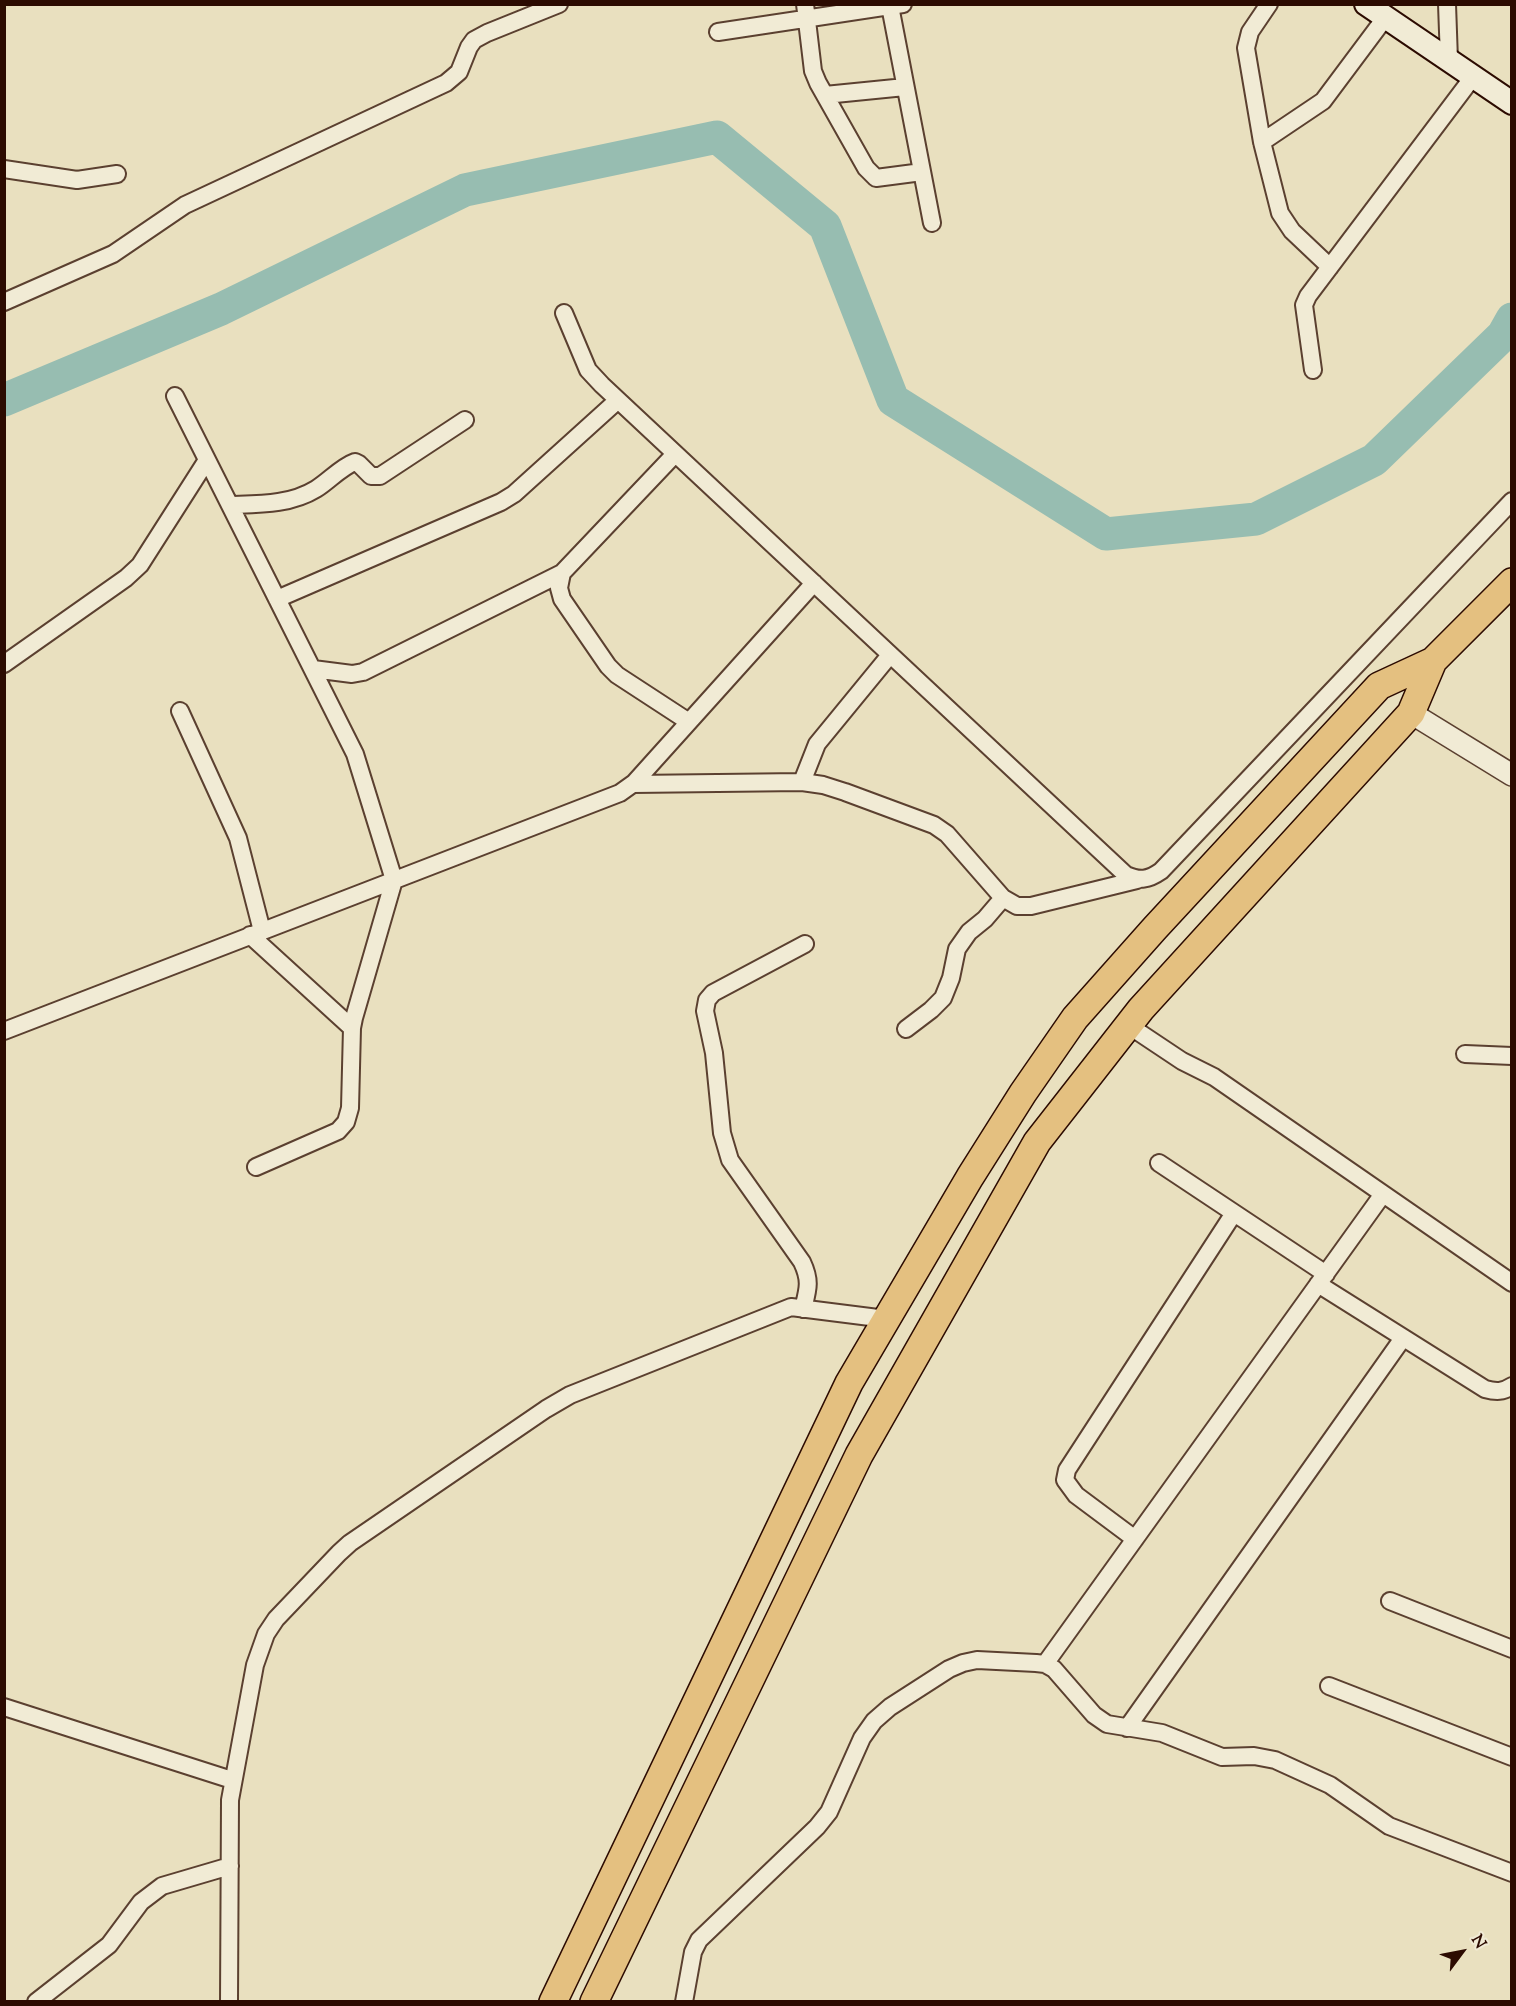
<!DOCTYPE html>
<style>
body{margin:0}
#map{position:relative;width:1516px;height:2006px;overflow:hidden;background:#e9e0bf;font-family:"Sorts Mill Goudy",serif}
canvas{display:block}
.frame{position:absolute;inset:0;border:6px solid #2c0b01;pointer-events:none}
.north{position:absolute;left:1432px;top:1922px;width:60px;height:60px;-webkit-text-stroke:4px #f1ebd5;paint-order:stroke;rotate:58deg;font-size:16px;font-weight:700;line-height:24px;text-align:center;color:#2c0b01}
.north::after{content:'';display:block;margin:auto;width:21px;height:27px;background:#2c0b01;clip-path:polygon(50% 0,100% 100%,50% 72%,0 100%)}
</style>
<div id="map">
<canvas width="1516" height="2006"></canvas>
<div class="frame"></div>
<div class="north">N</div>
</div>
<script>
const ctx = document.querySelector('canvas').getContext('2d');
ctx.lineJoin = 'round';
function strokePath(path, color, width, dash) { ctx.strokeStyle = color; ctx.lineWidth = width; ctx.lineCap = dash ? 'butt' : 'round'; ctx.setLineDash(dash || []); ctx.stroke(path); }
strokePath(new Path2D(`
 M4 400 221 309 465 190 717 137 825 226 893 400 1106 534 1256 519 1374 460 1503 335 1512 319`), '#97bdb1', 33);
const minor = new Path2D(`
 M805 4 813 71 818 83 866 168 876 178 922 172
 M1269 4 1250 32 1246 48 1262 142 1280 213 1292 231 1330 267
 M1447 4 1449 60
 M890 6 932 223
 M718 32 903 4
 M825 95 905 87
 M1262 142 1323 101 1385 18
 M4 169 77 180 117 174
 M4 302 113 254 185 205 446 83 459 72 469 47 474 40 487 33 559 4
 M564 313 588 370 602 385 1126 875C1140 881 1148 880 1161 871L1512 501
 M1313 370 1304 305 1308 296 1473 77
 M175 396 355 754 394 880 354 1018 352 1028 350 1108 346 1122 338 1131 256 1167
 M675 454 562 573 559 588 562 599 608 666 617 675 689 722
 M230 505C259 504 290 505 316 489 329 481 341 467 355 462L359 464 371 476H380L465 420
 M277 599 501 502 514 494 618 400
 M4 664 126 578 140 565 207 460
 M313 669 352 674 363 672 562 573
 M180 711 238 838 262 931
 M802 782 817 744 890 655
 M633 784 802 782 823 785 845 792 934 825 947 834 1003 898 1017 906H1031L1137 880
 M250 935 352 1028
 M1128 1025 1182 1061 1214 1077 1512 1283
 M906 1029 931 1010 943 998 951 978 957 949 969 932 985 919 1003 898
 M4 1031 620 793 634 783 814 583
 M1465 1054 1512 1056
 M1159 1163 1326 1274
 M1318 1284 1485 1389C1496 1392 1503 1392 1512 1386
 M803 1309C808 1289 811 1281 802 1262L730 1160 722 1133 714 1053 705 1011 707 1000 713 993 805 944
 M1135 1539 1076 1495 1065 1480 1067 1470 1234 1213
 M1390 1601 1512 1649
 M1045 1664 1383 1194
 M1329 1686 1512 1757
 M4 1707 232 1780
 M1127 1728 1403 1338
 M36 2002 109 1945 141 1902 162 1886 230 1866
 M229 2002 230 1800 255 1665 266 1634 276 1619 339 1553 350 1543 546 1409 570 1395 791 1307 886 1319
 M684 2002 693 1952 699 1940 817 1827 829 1812 862 1738 874 1721 890 1707 949 1669 963 1663 977 1660 1036 1663 1045 1664 1054 1669 1094 1715 1107 1724 1162 1733 1222 1757 1254 1756 1275 1760 1330 1785 1389 1826 1512 1873`);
const tertiary = new Path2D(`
 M1411 713 1512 775`);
const secondary = new Path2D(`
 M1366 4 1512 103`);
const trunk = new Path2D(`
 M553 2002 849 1383 970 1177 1023 1093 1075 1018 1155 928 1379 686 1433 661 1512 582
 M594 2002 859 1455 1037 1142 1141 1009 1411 713 1433 661`);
strokePath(minor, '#5b4030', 20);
strokePath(tertiary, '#5b4030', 24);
strokePath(secondary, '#2c0b01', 26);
strokePath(trunk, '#2c0b01', 30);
strokePath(minor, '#f1ebd5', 16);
strokePath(tertiary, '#f1ebd5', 21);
strokePath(secondary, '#f1ebd5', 22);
strokePath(trunk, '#e4c080', 27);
</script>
